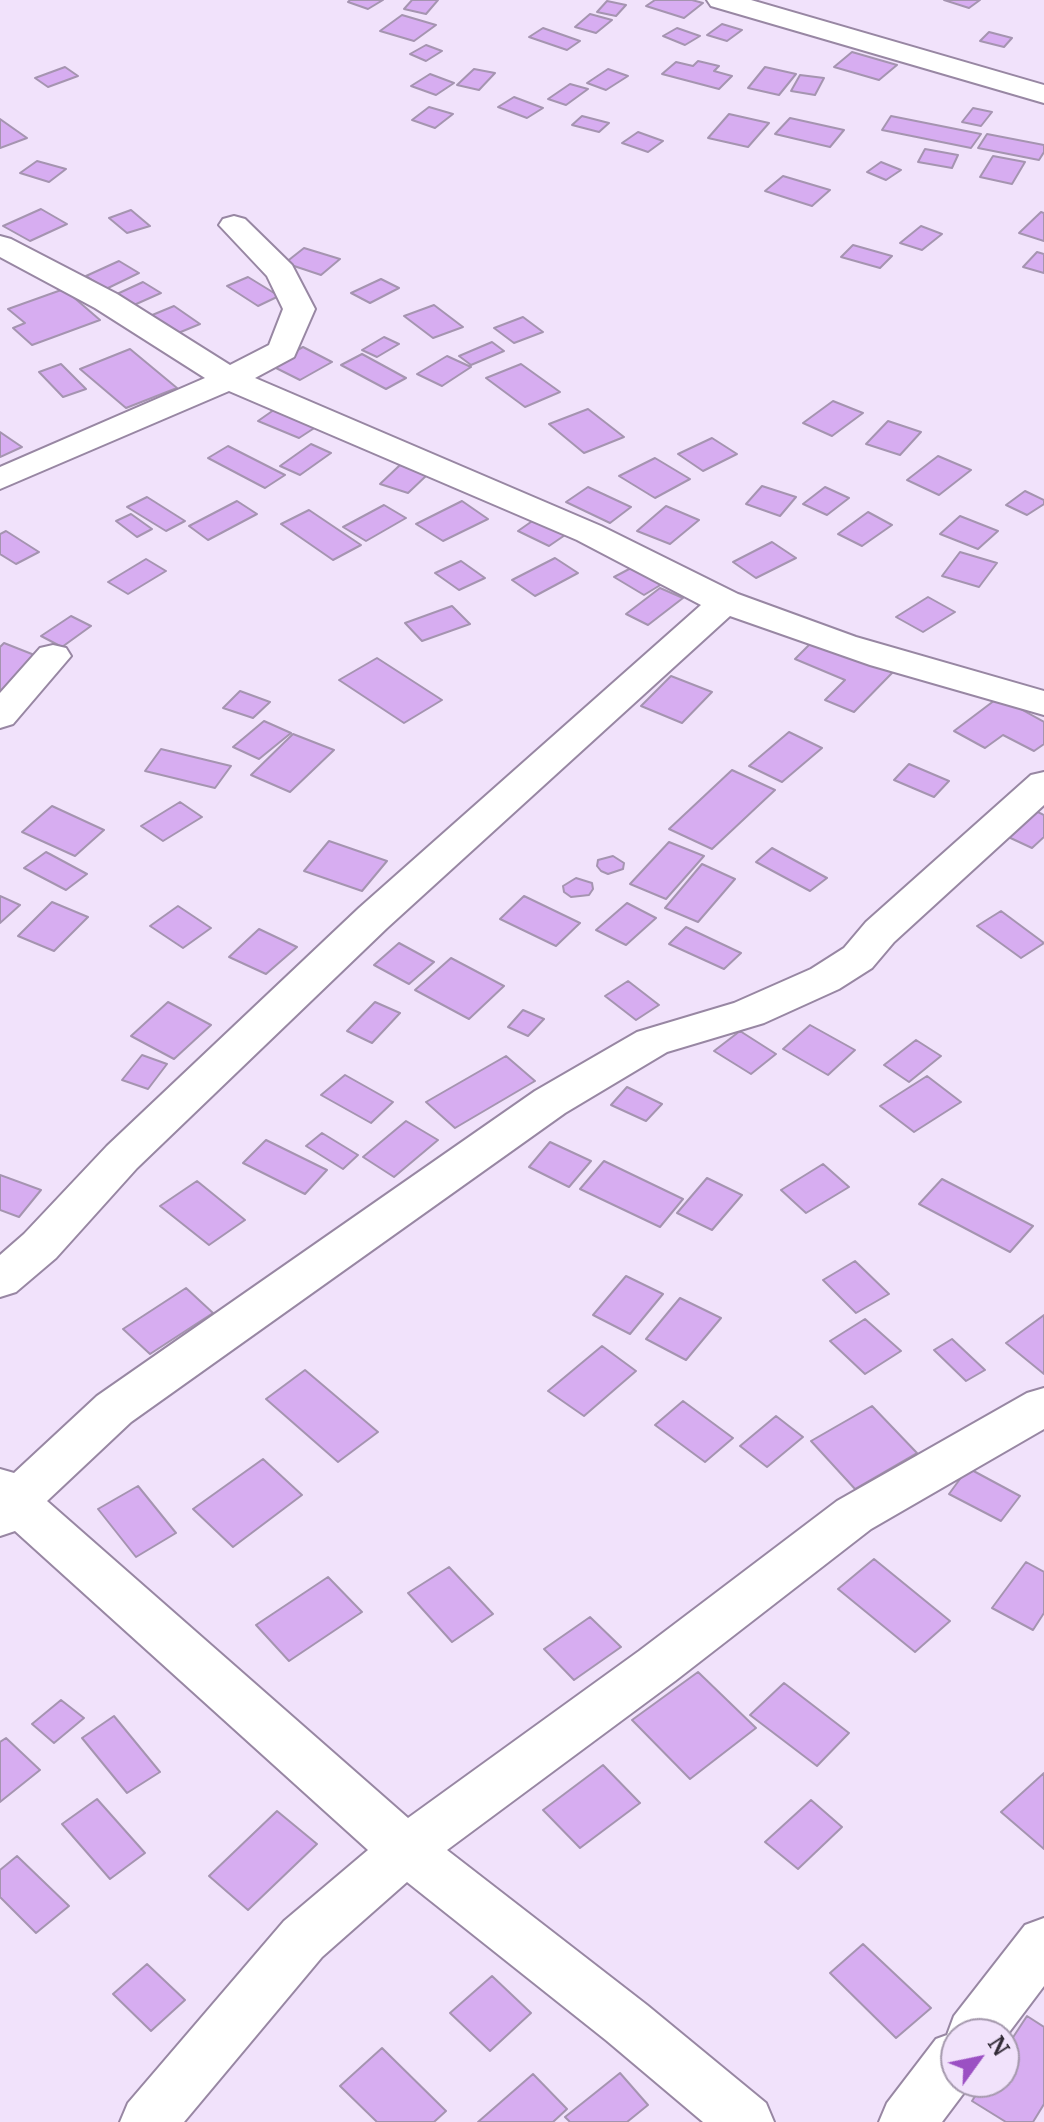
<!DOCTYPE html>
<style>
body{margin:0}
#map{position:relative;width:1044px;height:2122px;overflow:hidden;background:#f1e2fb;font-family:Merriweather,serif}
canvas{display:block}
.north{position:absolute;left:940px;top:2018px;width:80px;height:80px;box-sizing:border-box;background:#f1e2fb;border:2px solid #a599ad;border-radius:50%;rotate:57deg;font-size:22px;font-weight:700;line-height:32px;text-align:center;color:#322b37}
.north::after{content:'';display:block;margin:auto;width:28px;height:36px;background:#9b50c3;clip-path:polygon(50% 0,100% 100%,50% 72%,0 100%)}
</style>
<div id="map">
<canvas width="1044" height="2122"></canvas>
<div class="north">N</div>
</div>
<script>
const ctx = document.querySelector('canvas').getContext('2d');
ctx.lineJoin = 'round';
function fill(path, color) { ctx.fillStyle = color; ctx.fill(path, 'evenodd'); }
function strokePath(path, color, width, dash) { ctx.strokeStyle = color; ctx.lineWidth = width; ctx.lineCap = dash ? 'butt' : 'round'; ctx.setLineDash(dash || []); ctx.stroke(path); }
const building = new Path2D(`
 M350 0H383L368 9 348 2Z
 M412 0H438L426 14 404 9Z
 M655 0H692L703 3 684 18 646 6Z
 M944 0H980L969 8Z
 M607 1 626 5 616 16 597 12Z
 M590 14 612 20 596 33 575 27Z
 M402 15 436 25 414 41 380 31Z
 M722 24 742 30 727 41 707 35Z
 M543 28 580 41 567 50 529 37Z
 M677 28 700 36 685 45 663 36Z
 M989 32 1012 38 1004 47 980 41Z
 M426 45 442 51 426 61 410 54Z
 M852 52 897 65 879 80 834 67Z
 M698 61 719 66 714 71 732 76 719 89 662 74 676 62 693 66Z
 M65 67 78 76 48 87 35 78Z
 M765 67 796 74 779 95 748 88Z
 M474 69 495 73 479 90 457 85Z
 M608 69 628 76 606 90 587 83Z
 M430 74 454 83 436 95 411 86Z
 M800 75 824 78 815 95 791 91Z
 M570 84 588 89 566 105 548 99Z
 M514 97 543 108 527 118 498 107Z
 M429 107 453 114 435 128 412 120Z
 M973 108 992 112 981 126 962 122Z
 M729 114 769 123 748 147 708 138Z
 M582 116 609 123 599 132 572 125Z
 M891 116 981 134 971 148 882 130Z
 M790 118 844 130 830 147 775 134Z
 M0 119 27 138 0 148Z
 M638 132 663 141 648 152 622 143Z
 M987 134 1044 145V152L1039 160 978 148Z
 M925 149 958 155 952 168 918 162Z
 M993 156 1025 162 1012 184 980 177Z
 M37 161 66 169 49 182 20 173Z
 M881 162 901 170 886 180 867 172Z
 M783 176 830 190 812 206 765 191Z
 M41 209 67 224 30 241 3 226Z
 M131 210 150 226 127 233 109 218Z
 M1041 212 1044 213V241L1019 233Z
 M921 226 942 234 922 250 900 243Z
 M853 245 892 256 880 268 841 257Z
 M304 248 340 259 321 275 285 263Z
 M1037 252 1044 254V273L1023 267Z
 M119 261 139 273 106 289 86 276Z
 M248 277 279 296 258 306 227 286Z
 M381 279 399 288 370 303 351 293Z
 M143 282 161 293 134 305 117 294Z
 M64 289 100 320 32 345 13 328 25 323 8 309Z
 M434 305 463 327 433 338 404 316Z
 M174 306 200 324 171 336 145 318Z
 M523 317 543 332 514 343 494 328Z
 M384 337 399 344 377 357 362 350Z
 M492 342 504 351 471 365 459 356Z
 M303 347 332 362 300 380 270 365Z
 M130 349 177 388 126 408 80 369Z
 M362 354 406 378 386 389 341 365Z
 M447 356 471 367 442 386 417 374Z
 M61 364 86 389 63 397 39 372Z
 M521 364 560 392 525 407 486 378Z
 M833 401 863 413 832 436 803 423Z
 M278 407 319 425 299 438 258 421Z
 M588 409 624 437 584 453 549 424Z
 M888 421 921 432 900 455 866 444Z
 M0 432 22 447 0 457Z
 M712 438 737 454 703 471 678 454Z
 M311 444 331 453 300 475 280 466Z
 M228 446 285 475 265 488 208 458Z
 M938 456 971 470 939 495 907 480Z
 M655 458 690 479 655 498 619 476Z
 M400 465 427 475 408 493 380 484Z
 M762 486 796 497 780 516 746 504Z
 M588 487 631 507 610 523 566 502Z
 M825 487 849 498 827 515 803 504Z
 M1025 491 1044 500V504L1027 515 1006 505Z
 M147 497 185 521 166 531 127 507Z
 M237 501 257 514 208 540 189 526Z
 M462 501 488 519 443 541 416 524Z
 M384 505 406 518 366 541 343 527Z
 M666 506 699 520 670 544 637 531Z
 M309 510 361 545 333 560 281 524Z
 M868 512 892 525 862 546 838 534Z
 M131 514 152 529 137 537 116 521Z
 M960 516 998 531 978 549 940 534Z
 M538 517 568 533 549 546 518 531Z
 M6 531 39 552 16 564 0 554V534Z
 M772 542 796 558 756 578 733 562Z
 M960 552 997 563 979 587 942 576Z
 M555 558 578 573 535 596 512 580Z
 M146 559 166 571 128 594 108 582Z
 M461 561 485 578 459 590 435 573Z
 M633 567 662 584 644 595 614 577Z
 M660 588 683 598 648 625 626 614Z
 M928 597 955 612 923 632 896 617Z
 M452 606 470 624 422 641 405 623Z
 M71 616 91 626 62 647 41 636Z
 M814 640 893 672 854 712 825 700 845 680 795 659Z
 M4 643 42 658 0 696V647Z
 M377 658 442 700 404 723 339 680Z
 M671 676 712 692 682 723 641 706Z
 M240 691 270 702 253 718 223 708Z
 M999 697 1044 722V744L1034 751 1003 735 985 748 954 731Z
 M264 721 291 733 259 759 233 747Z
 M789 732 822 748 782 782 749 766Z
 M293 734 334 750 290 792 251 775Z
 M161 749 231 766 215 788 145 771Z
 M909 764 949 781 934 797 894 780Z
 M732 770 775 790 712 849 669 829Z
 M180 802 202 817 163 841 141 826Z
 M52 806 104 830 75 856 22 832Z
 M1032 809 1044 815V837L1032 848 1004 835Z
 M329 841 387 861 362 891 304 871Z
 M669 842 704 856 666 899 630 884Z
 M772 848 827 878 810 891 756 862Z
 M46 852 87 874 66 890 24 868Z
 M613 856 624 863 623 869 608 874 601 871 597 866 598 860Z
 M702 864 735 879 698 922 665 908Z
 M576 878 592 883 593 889 589 895 571 897 564 892 563 886Z
 M0 896 20 905 0 923Z
 M524 896 580 923 556 946 500 919Z
 M52 902 88 917 54 951 18 936Z
 M627 903 656 918 626 945 596 930Z
 M178 906 211 928 183 948 150 926Z
 M1001 911 1044 943 1021 958 977 926Z
 M686 927 741 953 724 969 669 944Z
 M259 929 297 947 266 974 229 957Z
 M399 943 434 962 409 984 374 965Z
 M451 958 504 986 469 1019 415 990Z
 M628 981 659 1005 636 1020 605 996Z
 M168 1002 211 1025 174 1059 131 1036Z
 M375 1002 400 1013 372 1043 347 1031Z
 M523 1010 544 1019 528 1036 508 1027Z
 M810 1025 855 1050 828 1075 783 1049Z
 M740 1031 776 1054 751 1074 714 1051Z
 M916 1040 941 1056 909 1082 884 1065Z
 M142 1055 167 1064 148 1089 122 1080Z
 M506 1056 535 1081 455 1128 426 1102Z
 M345 1075 393 1102 371 1123 321 1095Z
 M927 1076 961 1102 914 1132 880 1106Z
 M627 1087 662 1104 646 1121 611 1105Z
 M406 1121 438 1140 394 1177 363 1157Z
 M322 1133 358 1155 343 1169 306 1146Z
 M266 1140 327 1170 305 1194 243 1163Z
 M550 1142 591 1161 569 1187 529 1167Z
 M604 1161 683 1199 660 1227 580 1189Z
 M823 1164 849 1187 806 1213 781 1190Z
 M0 1175 41 1190 19 1217 0 1210Z
 M707 1178 742 1195 712 1230 677 1213Z
 M942 1179 1033 1226 1010 1252 919 1204Z
 M197 1181 245 1220 209 1245 160 1206Z
 M855 1261 889 1294 856 1313 823 1280Z
 M626 1276 663 1294 630 1334 593 1315Z
 M186 1288 213 1313 150 1354 123 1329Z
 M680 1298 721 1318 686 1360 646 1339Z
 M1044 1315V1374L1006 1343Z
 M865 1319 901 1351 865 1374 830 1341Z
 M952 1339 985 1370 966 1381 934 1350Z
 M602 1346 636 1371 584 1416 548 1391Z
 M305 1370 378 1432 338 1462 266 1399Z
 M683 1401 733 1438 705 1462 655 1425Z
 M872 1406 917 1453 855 1489 811 1441Z
 M776 1416 803 1437 767 1467 740 1446Z
 M263 1459 302 1495 233 1547 193 1509Z
 M968 1468 1020 1496 1001 1521 949 1494Z
 M138 1486 176 1533 136 1557 98 1509Z
 M874 1559 950 1621 915 1652 838 1589Z
 M1026 1562 1044 1572V1613L1033 1630 992 1608Z
 M449 1567 493 1614 452 1642 408 1593Z
 M328 1577 362 1612 289 1661 256 1625Z
 M590 1617 621 1647 574 1680 544 1649Z
 M698 1672 756 1728 690 1779 632 1720Z
 M784 1683 849 1733 817 1766 750 1715Z
 M61 1700 84 1718 54 1743 32 1724Z
 M114 1716 160 1772 127 1793 82 1738Z
 M6 1738 40 1770 0 1802V1742Z
 M603 1765 640 1803 580 1848 543 1810Z
 M1044 1773V1849L1001 1812Z
 M97 1799 145 1853 110 1879 62 1824Z
 M811 1800 842 1827 798 1869 765 1842Z
 M277 1811 317 1844 248 1910 209 1876Z
 M17 1856 69 1906 36 1933 0 1897V1870Z
 M863 1944 931 2008 896 2038 830 1973Z
 M147 1964 185 2000 151 2031 113 1994Z
 M492 1976 531 2013 490 2051 450 2013Z
 M1027 2016 1044 2027V2104L1033 2122H1006L972 2101 984 2082H1004V2051Z
 M382 2048 446 2111 434 2122H377L340 2086Z
 M620 2073 648 2105 627 2122H570L565 2117Z
 M533 2074 567 2109 553 2122H478Z`);
fill(building, '#d7adf1');
strokePath(building, '#a594b0', 2);
const minor = new Path2D(`
 M707 0H751L1044 85V103L711 6Z
 M234 216 245 219 292 265 315 309 294 357 255 378 601 526 738 594 856 637 1044 691V715L870 665 730 616 387 928 137 1168 56 1258 16 1292 0 1297V1255L24 1234 107 1146 359 908 701 605 577 540 229 391 0 489V467L205 378 95 308 0 257V236L11 239 117 294 230 365 269 345 283 309 267 276 219 225 223 219Z
 M53 645 66 648 71 656 13 724 0 728V693L40 648Z
 M1044 772V805L894 942 872 968 839 989 764 1023 667 1052 565 1113 131 1422 47 1501 408 1818 639 1651 837 1501 1027 1393 1044 1388V1429L871 1529 675 1681 447 1850 647 2005 766 2103 774 2122H703L607 2041 407 1882 322 1957 184 2122H120L128 2103 284 1921 368 1850 15 1531 0 1536V1469L14 1473 97 1396 535 1091 637 1032 734 1003 811 969 844 948 866 922 1031 775Z
 M1044 1918V1986L1004 2039V2034H956V2082H972L942 2122H879L887 2103 936 2039 947 2035 954 2016 1025 1925Z`);
strokePath(minor, '#9887a3', 4);
fill(minor, '#fff');
</script>
